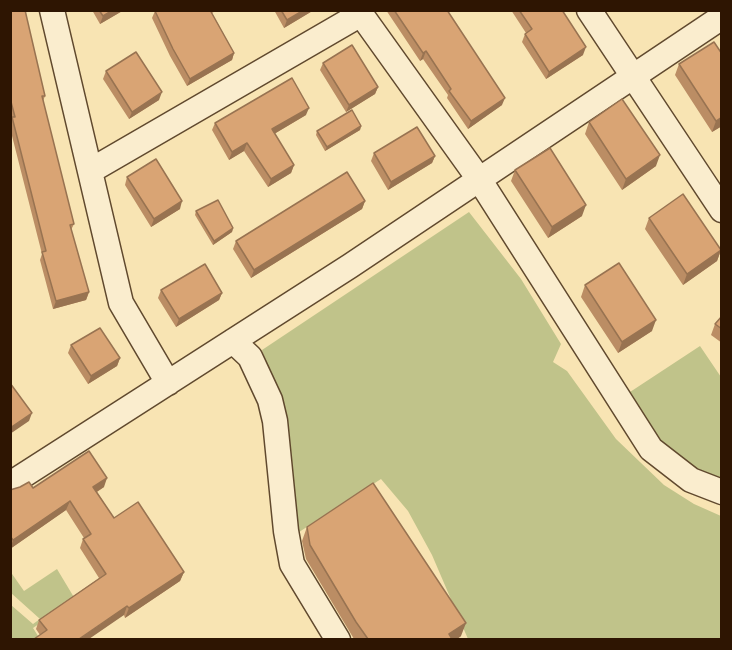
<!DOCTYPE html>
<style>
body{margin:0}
#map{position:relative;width:732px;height:650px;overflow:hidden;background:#f8e4b3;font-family:"Libre Bodoni",serif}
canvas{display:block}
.frame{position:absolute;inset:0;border:12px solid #2e1502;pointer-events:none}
</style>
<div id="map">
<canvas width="732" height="650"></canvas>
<div class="frame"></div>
</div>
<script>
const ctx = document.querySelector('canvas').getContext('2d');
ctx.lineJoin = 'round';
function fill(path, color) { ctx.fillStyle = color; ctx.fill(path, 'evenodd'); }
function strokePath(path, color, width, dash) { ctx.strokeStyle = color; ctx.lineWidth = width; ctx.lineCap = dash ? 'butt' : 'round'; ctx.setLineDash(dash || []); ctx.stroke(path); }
fill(new Path2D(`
 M469 212 521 279 561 344 553 362 567 371 616 439 664 485 694 504 721 516V639H468L432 555 408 511 381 479 296 534 295 494 283 399 270 374 262 350Z
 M700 346 721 377V481C707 475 692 470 679 460 658 444 644 415 630 392Z
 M57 569 75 599 33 628 40 639H11V605L33 624 40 619 11 593 10 571 24 591Z`), '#c0c38a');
const minor = new Path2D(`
 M52 10 121 303 168 383
 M358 10 479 179 651 449 691 480 722 492
 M589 10 722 210
 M90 171 361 14
 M233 341 250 357 270 400 275 421 286 531 292 564 338 640
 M10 484 350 266 722 17`);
strokePath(minor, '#60492e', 27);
strokePath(minor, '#faedce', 24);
fill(new Path2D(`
 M10 10 45 96 43 101 74 224 71 230 89 292 86 300 53 309 40 260 42 254 10 128Z
 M92 10H124L100 24Z
 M217 10 212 13 234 53 232 60 187 86 170 56 152 18 155 11Z
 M274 10H314L284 28Z
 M386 10H447L502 105 468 129 447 98 448 95 423 59 420 61Z
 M511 10H562L583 55 546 79 522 42 525 34 526 33Z
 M323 63 378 87 375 94 346 112 320 70Z
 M679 64 722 126 712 132 675 75Z
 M106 71 159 100 129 119 103 79Z
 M306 115 274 134 294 165 291 173 268 187 244 151 229 160 212 130 215 123Z
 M589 122 656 166 622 190 585 134Z
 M361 126 360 130 325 151 316 135 317 131Z
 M374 153 435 156 432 163 388 190 371 161Z
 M515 170 582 216 548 238 511 181Z
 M127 177 180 209 151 227 125 185Z
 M365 201 362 209 251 278 233 249 236 241Z
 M196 211 233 228 232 232 213 245 195 215Z
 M649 218 721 250 717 261 683 285 645 229Z
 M585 285 652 331 618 353 581 297Z
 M161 290 222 293 219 300 176 327 158 298Z
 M722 316V343L711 335 715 324Z
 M71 345 120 358 117 366 88 384 68 353Z
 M104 487 97 492 114 518 184 572 180 581 125 618 124 615 40 635 36 629 39 620 99 578 80 548 83 539 84 538 66 510 10 549V490L33 488Z
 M307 527 461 636 457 639H354L306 559 302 541Z`), '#bb8d64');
fill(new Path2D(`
 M113 10H124L100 24 103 16Z
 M304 10H314L284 28 287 20Z
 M586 47 583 55 546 79 549 72Z
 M426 51 423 59 420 61 423 53Z
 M234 53 232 60 187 86 190 79Z
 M378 87 375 94 346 112 349 105Z
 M162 92 159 100 129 119 132 112Z
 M505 98 502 105 468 129 471 121Z
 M309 108 306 115 269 137 272 129Z
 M722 117V126L712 132 716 121Z
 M361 126 360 130 325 151 327 147Z
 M247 143 244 151 229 160 232 152Z
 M660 155 656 166 622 190 626 179Z
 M435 156 432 163 388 190 391 182Z
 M294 165 291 173 268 187 271 179Z
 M182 201 180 209 151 227 154 219Z
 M365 201 362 209 251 278 254 270Z
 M586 205 582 216 548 238 552 227Z
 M233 228 232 232 213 245 214 241Z
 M721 250 717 261 683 285 687 274Z
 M89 292 86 300 53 309 56 301Z
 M222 293 219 300 176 327 179 319Z
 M656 320 652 331 618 353 622 342Z
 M120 358 117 366 88 384 91 376Z
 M32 413 29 421 10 434V428Z
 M107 478 104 487 90 496 93 487Z
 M70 501 66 510 10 549 13 540Z
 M184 572 180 581 125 618 129 608Z
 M127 606 124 615 89 639H79Z
 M466 623 461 636 457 639H447L449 634Z`), '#987351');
const building = new Path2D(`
 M10 10H25L45 96H42L74 224 70 225 89 292 56 301 42 252 46 251 12 117H15L10 98Z
 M99 10H113L103 16Z
 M210 10 234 53 190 79 173 49 155 11Z
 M281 10H304L287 20Z
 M394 10H447L505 98 471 121 449 91 451 89 426 51 423 53Z
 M519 10H562L586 47 549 72 525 34 532 29Z
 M714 42 722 54V117L716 121 679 64Z
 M352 45 378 87 349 105 323 63Z
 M136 52 162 92 132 112 106 71Z
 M292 78 309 108 272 129 294 165 271 179 247 143 232 152 215 123Z
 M622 99 660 155 626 179 589 122Z
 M352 110 361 126 327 147 317 131Z
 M417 127 435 156 391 182 374 153Z
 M550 148 586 205 552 227 515 170Z
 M156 159 182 201 154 219 127 177Z
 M347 172 365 201 254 270 236 241Z
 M683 194 721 250 687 274 649 218Z
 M218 200 233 228 214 241 196 211Z
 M619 263 656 320 622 342 585 285Z
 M205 264 222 293 179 319 161 290Z
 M722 316V329L715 324Z
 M100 328 120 358 91 376 71 345Z
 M10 383 32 413 10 428Z
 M89 451 107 478 93 487 114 518 138 502 184 572 129 608 127 606 79 639H34L47 630 39 620 106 574 83 539 91 534 70 501 13 540 10 536V490L20 487 29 482 33 488Z
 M373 483 466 623 449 634 452 639H368L356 622 310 545 307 527Z`);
fill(building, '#d9a474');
strokePath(building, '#987351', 1.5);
</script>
